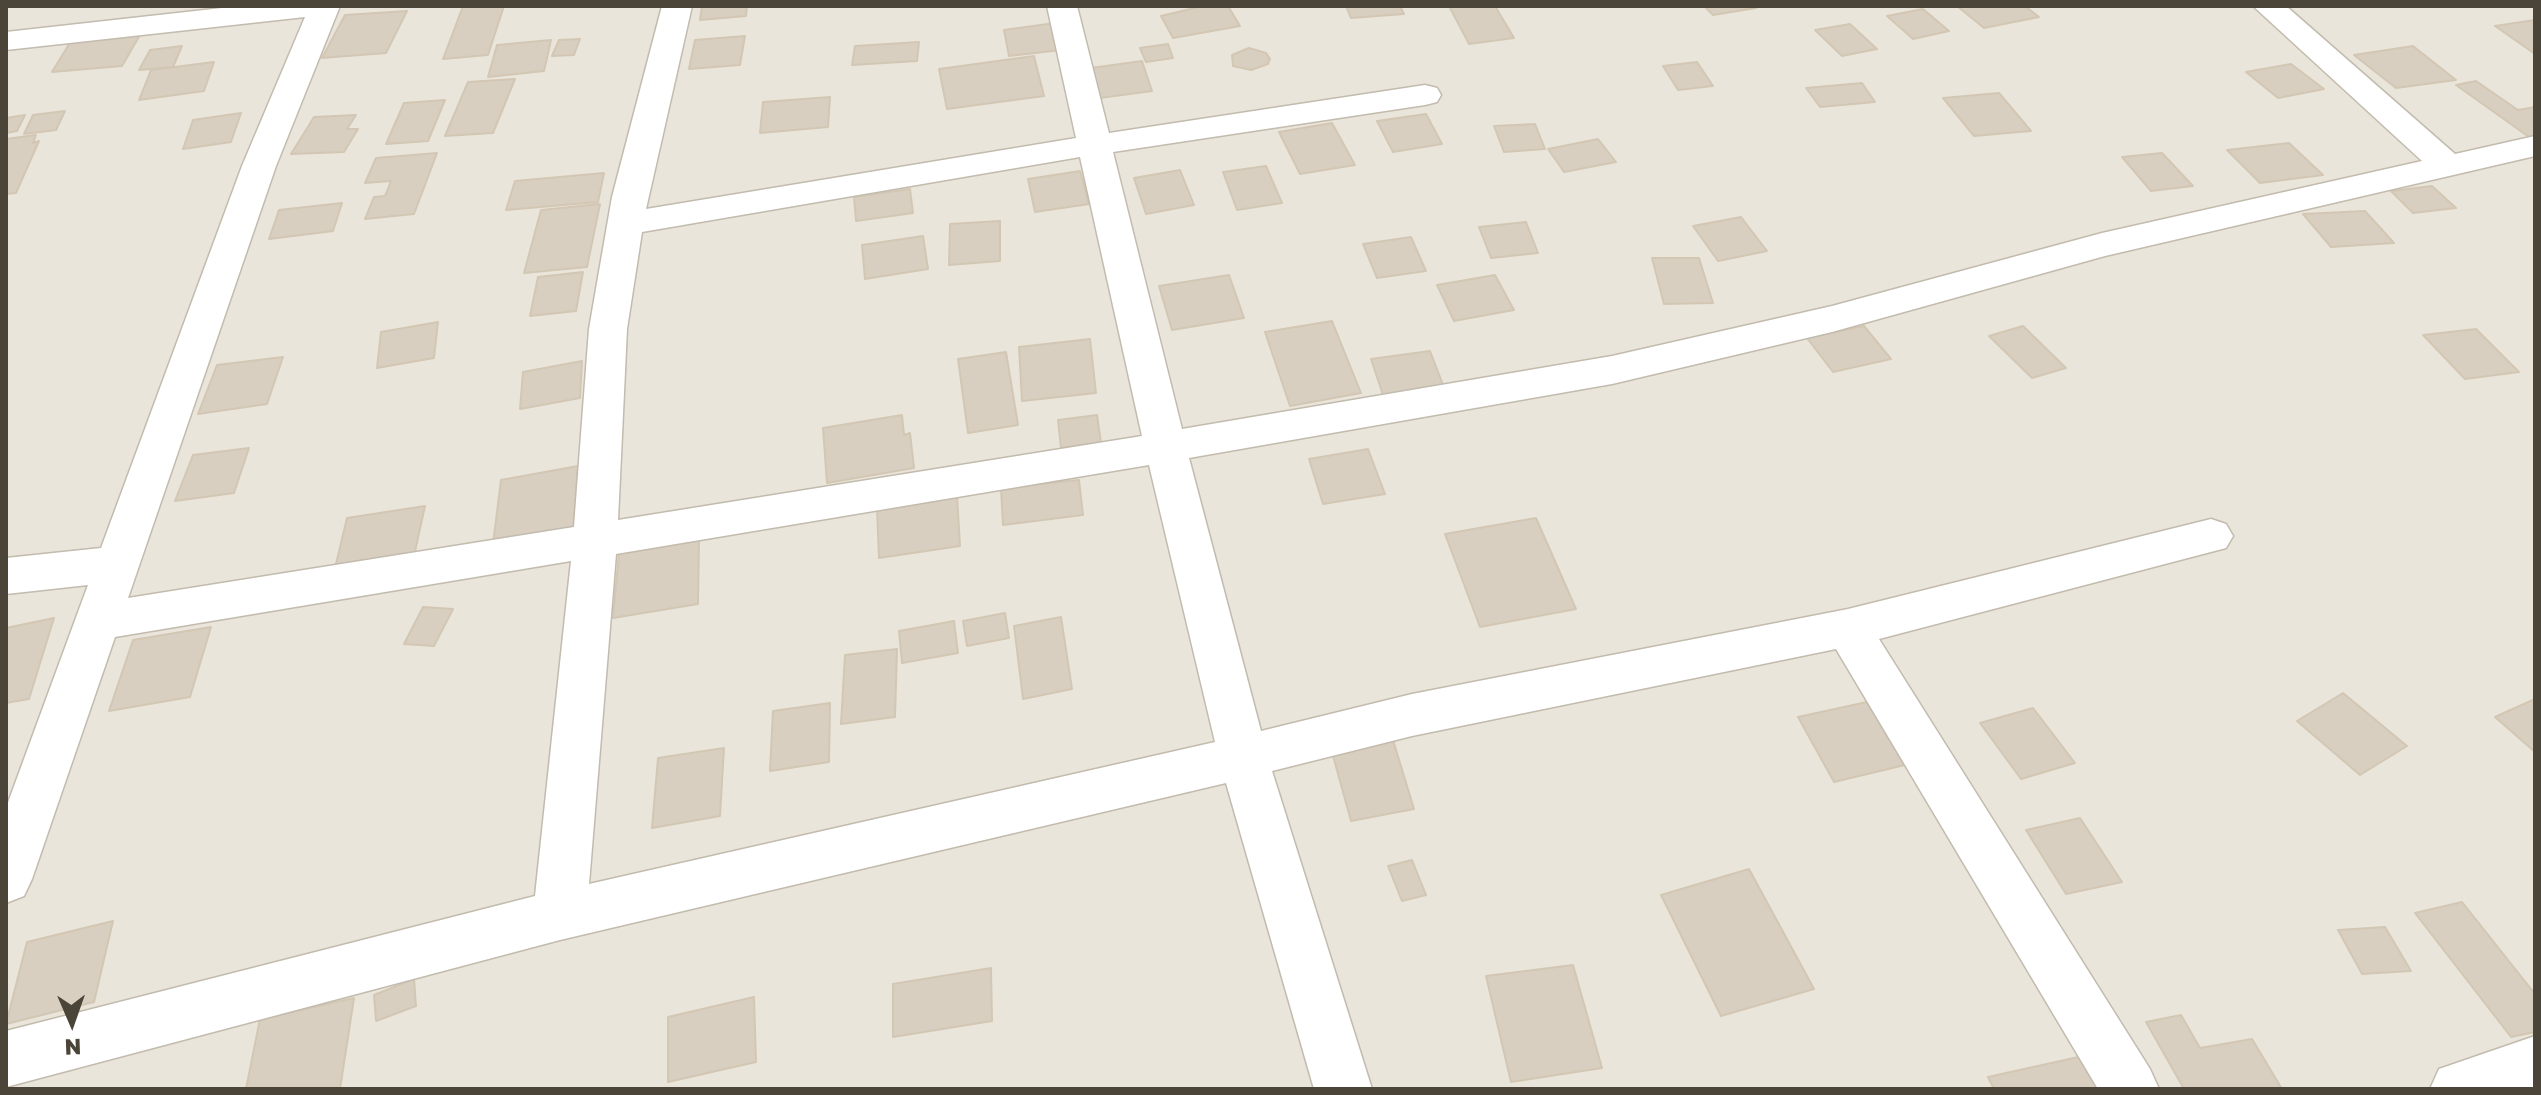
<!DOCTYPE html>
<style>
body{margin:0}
#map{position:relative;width:2541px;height:1095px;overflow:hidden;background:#f6f3ec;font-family:"Golos Text",sans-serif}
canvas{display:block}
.frame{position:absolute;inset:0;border:8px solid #4b4439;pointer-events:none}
.north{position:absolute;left:32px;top:983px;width:80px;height:80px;-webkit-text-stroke:6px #fff;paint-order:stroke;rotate:178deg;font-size:22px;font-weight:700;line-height:32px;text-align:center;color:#4b4439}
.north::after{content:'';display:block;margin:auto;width:28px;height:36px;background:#4b4439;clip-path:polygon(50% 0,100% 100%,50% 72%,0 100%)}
</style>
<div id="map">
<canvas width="2541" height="1095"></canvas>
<div class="frame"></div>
<div class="north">N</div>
</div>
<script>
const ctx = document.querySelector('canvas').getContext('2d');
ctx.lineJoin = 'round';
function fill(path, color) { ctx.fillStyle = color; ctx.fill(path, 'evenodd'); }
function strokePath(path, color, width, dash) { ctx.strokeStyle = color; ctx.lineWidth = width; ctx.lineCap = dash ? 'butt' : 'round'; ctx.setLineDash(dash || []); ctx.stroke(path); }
fill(new Path2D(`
 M6 6H2535V1089H6Z`), '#eae5da');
const building = new Path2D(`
 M463 6H504L488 55 443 59Z
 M702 6H747L746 16 700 20Z
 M1203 6H1228L1240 26 1173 38 1161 16Z
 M1346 6H1400L1404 14 1351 18Z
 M1449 6H1495L1514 38 1469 44Z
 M1704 6H1755L1756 8 1713 15Z
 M1957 6H2025L2039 17 1984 28Z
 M1923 9 1949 31 1913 39 1887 16Z
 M407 11 386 53 322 58 345 15Z
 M2535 20V54L2495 26Z
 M1055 23 1061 50 1009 56 1004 30Z
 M1850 24 1877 49 1842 56 1815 30Z
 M140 35 122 66 52 72 71 41Z
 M745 36 740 65 689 69 695 40Z
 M580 39 574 55 552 56 559 40Z
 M551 40 544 71 488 77 497 45Z
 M919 42 917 61 852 65 855 46Z
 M1168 44 1173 58 1146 62 1140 48Z
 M182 46 173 67 139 70 150 50Z
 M2413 46 2456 80 2396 88 2354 55Z
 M1249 48 1266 53 1270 59 1268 64 1251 70 1233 66 1232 55Z
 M1034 56 1044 96 947 109 939 69Z
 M1142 61 1152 91 1100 98 1091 68Z
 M214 62 204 91 139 100 151 70Z
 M1697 62 1713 86 1678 90 1663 66Z
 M2291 64 2324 89 2278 98 2246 72Z
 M515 79 493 133 445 136 468 82Z
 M2476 81 2518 110 2535 107V135L2529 137 2456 85Z
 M1862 83 1875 102 1820 107 1806 88Z
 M1999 93 2031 131 1974 136 1943 98Z
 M830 97 828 127 760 133 763 102Z
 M445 100 428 141 386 144 404 103Z
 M65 111 56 130 24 134 33 115Z
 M241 113 231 142 183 149 193 120Z
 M1426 114 1442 144 1393 152 1377 121Z
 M25 115 17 131 6 133V118Z
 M356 115 347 129H358L344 152 291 154 314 117Z
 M1332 123 1355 165 1300 174 1279 132Z
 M1535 124 1545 149 1504 152 1494 126Z
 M36 135 33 143 39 141 16 193 6 194V139Z
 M1598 139 1616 162 1564 172 1548 149Z
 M2289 143 2323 175 2260 183 2227 150Z
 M437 153 414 214 365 219 374 197 385 196 391 181 365 183 376 158Z
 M2162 153 2193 186 2151 191 2122 157Z
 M1266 166 1282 203 1237 210 1223 172Z
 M1180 170 1194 205 1146 214 1134 178Z
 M1080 171 1089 204 1035 212 1028 179Z
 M604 173 598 202 506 210 515 181Z
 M2432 186 2456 208 2413 213 2391 191Z
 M910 189 913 213 856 221 854 197Z
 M342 203 333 231 269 239 279 210Z
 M600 204 587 267 524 273 541 210Z
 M2365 211 2394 243 2331 247 2303 214Z
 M1741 217 1767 251 1718 261 1693 226Z
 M1000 221V261L949 265 950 224Z
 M1526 222 1538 253 1491 258 1479 227Z
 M923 236 928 269 865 279 862 245Z
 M1411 237 1426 271 1377 278 1363 244Z
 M1652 258H1699L1713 303 1664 304Z
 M583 272 576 311 530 316 538 277Z
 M1229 275 1244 318 1172 330 1159 286Z
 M1495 275 1514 310 1454 321 1437 285Z
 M1332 321 1361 393 1290 406 1265 332Z
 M438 322 434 358 377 368 381 332Z
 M1864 326 1891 359 1833 372 1807 338Z
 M2023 326 2066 368 2032 378 1989 336Z
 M2476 329 2519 372 2465 379 2423 335Z
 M1090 339 1096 393 1022 401 1019 347Z
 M1430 351 1445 390 1384 398 1371 359Z
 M1006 352 1018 425 968 433 958 359Z
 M283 357 267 404 198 414 217 365Z
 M582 361 580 398 520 409 523 372Z
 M902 415 904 435 910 433 914 468 827 483 823 428Z
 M1097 415 1101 443 1061 448 1058 420Z
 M249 448 234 493 175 501 193 455Z
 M1368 449 1385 494 1323 504 1309 459Z
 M578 466 573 530 493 544 501 480Z
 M1079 480 1083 515 1003 525 1001 488Z
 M957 496 960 546 879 558 877 508Z
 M425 506 414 556 335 568 347 518Z
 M1536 518 1576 609 1480 627 1445 534Z
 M699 539 698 604 613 618 619 553Z
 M423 607 453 609 434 646 404 644Z
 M1005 613 1009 638 967 646 963 621Z
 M1061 617 1072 689 1023 699 1014 626Z
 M54 618 29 699 6 703V628Z
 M954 621 958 653 902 663 899 631Z
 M211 627 190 697 109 711 133 640Z
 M897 649 895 717 841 724 845 655Z
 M2343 693 2407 746 2360 775 2297 721Z
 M2535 699V752L2495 717Z
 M1867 702 1905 765 1834 782 1798 717Z
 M830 703 829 762 770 771 773 711Z
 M2033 708 2075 763 2021 779 1980 723Z
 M1393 740 1414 809 1351 821 1332 752Z
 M724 748 720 816 652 828 658 758Z
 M2080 818 2122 882 2066 894 2026 830Z
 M1412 860 1426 895 1402 901 1388 866Z
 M1749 869 1814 989 1721 1016 1661 895Z
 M2462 902 2535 994V1032L2511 1037 2415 913Z
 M113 921 94 1002 6 1024 27 942Z
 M2385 927 2411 971 2362 974 2338 930Z
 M1573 965 1602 1068 1511 1082 1486 976Z
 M991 968 992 1021 893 1037V984Z
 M414 979 416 1006 376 1021 374 995Z
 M754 997 756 1062 668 1082V1017Z
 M354 998 340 1089H246L260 1019Z
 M2181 1015 2200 1048 2252 1039 2282 1089H2184L2146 1022Z
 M2083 1056 2101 1089H1994L1988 1077Z`);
fill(building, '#d8cfc1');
strokePath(building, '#d3c7b4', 2);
const minor = new Path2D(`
 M240 6H340L276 166 128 598 574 527 589 329 612 197 662 6H692L646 209 1076 138 1047 6H1077L1109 133 1425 85 1437 88 1441 95 1437 102 1425 105 1113 152 1182 429 1612 356 1832 306 2102 233 2422 161 2253 6H2286L2455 154 2535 136V156L2105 256 1832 332 1612 384 1189 458 1261 731 1412 694 1848 609 2211 519 2226 524 2233 536 2226 548 1879 639 2150 1069 2159 1089H2098L1836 649 1412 736 1272 771 1372 1089H1314L1226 783 560 940 6 1087V1031L535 896 571 561 115 637 32 879 24 896 6 903V808L88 585 6 594V558L101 548 242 166 305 17 6 50V32ZM1080 157 1142 436 618 520 627 329 642 232ZM1149 465 1215 742 589 884 616 554Z
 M2535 1036V1089H2430L2439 1069Z`);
strokePath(minor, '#c2bbae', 3);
fill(minor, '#fff');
</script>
